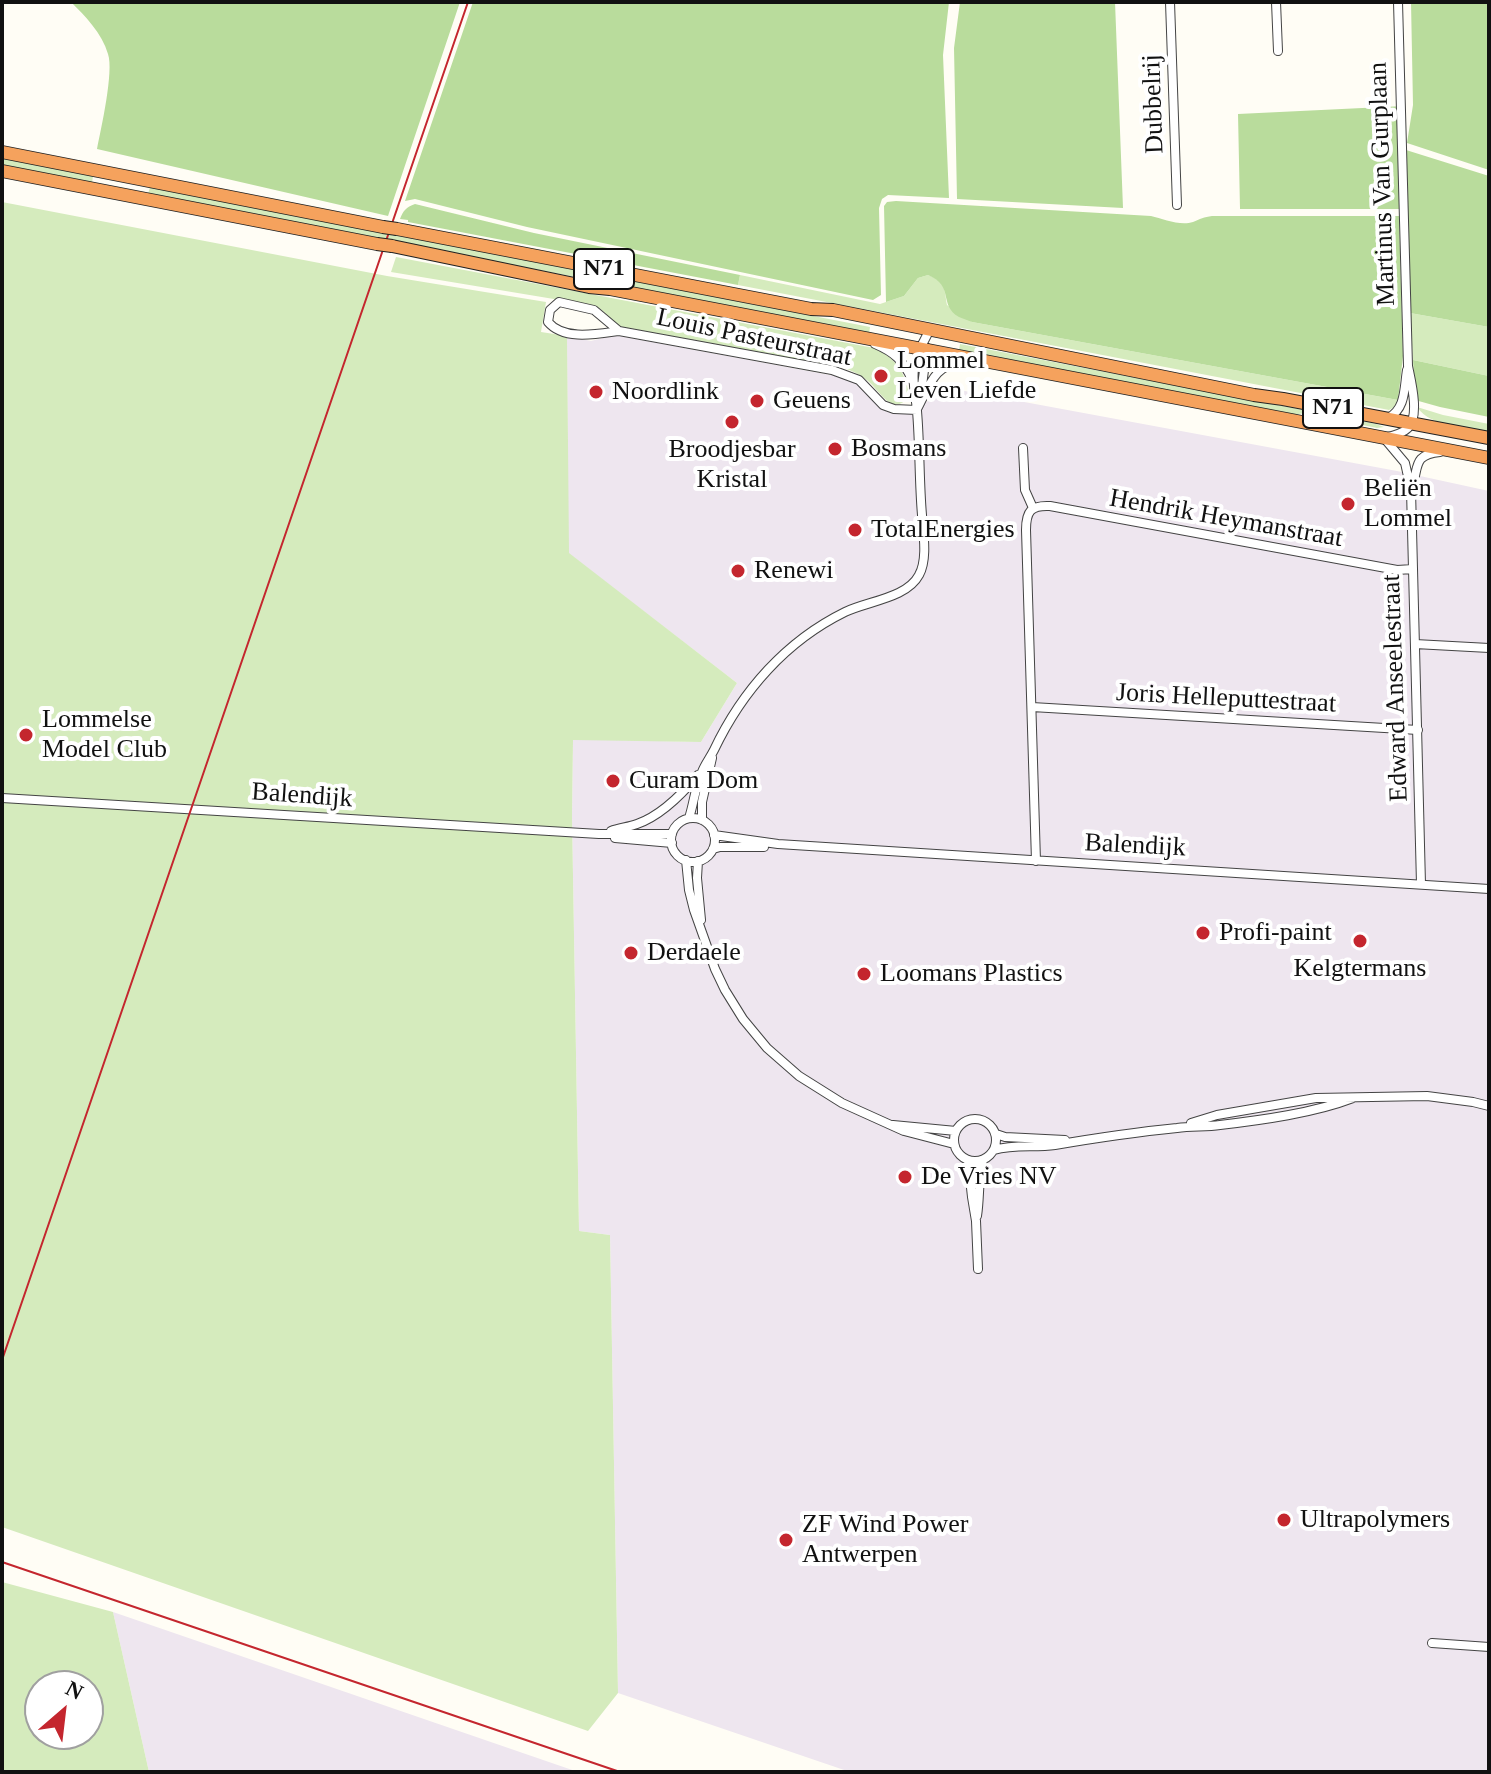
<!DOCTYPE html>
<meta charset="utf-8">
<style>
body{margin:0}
#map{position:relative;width:1491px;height:1774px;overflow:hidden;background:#fffdf5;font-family:"Times New Roman",serif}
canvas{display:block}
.frame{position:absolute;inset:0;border:4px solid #111;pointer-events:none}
.north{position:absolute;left:24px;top:1670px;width:80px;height:80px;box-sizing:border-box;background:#fff;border:2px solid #a0a0a0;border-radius:50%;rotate:28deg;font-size:22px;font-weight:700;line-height:32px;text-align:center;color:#111}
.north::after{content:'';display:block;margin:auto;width:28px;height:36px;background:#c4262e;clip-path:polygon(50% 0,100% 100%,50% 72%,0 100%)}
</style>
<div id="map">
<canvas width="1491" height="1774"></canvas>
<div class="frame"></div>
<div class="north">N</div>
</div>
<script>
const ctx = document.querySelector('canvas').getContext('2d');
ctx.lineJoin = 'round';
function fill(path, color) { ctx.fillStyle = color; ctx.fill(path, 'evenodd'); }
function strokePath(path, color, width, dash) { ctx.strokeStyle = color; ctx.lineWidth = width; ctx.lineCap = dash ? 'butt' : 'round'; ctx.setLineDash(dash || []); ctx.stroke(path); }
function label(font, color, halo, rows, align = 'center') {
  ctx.font = font + ' "Times New Roman",serif'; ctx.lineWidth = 8; ctx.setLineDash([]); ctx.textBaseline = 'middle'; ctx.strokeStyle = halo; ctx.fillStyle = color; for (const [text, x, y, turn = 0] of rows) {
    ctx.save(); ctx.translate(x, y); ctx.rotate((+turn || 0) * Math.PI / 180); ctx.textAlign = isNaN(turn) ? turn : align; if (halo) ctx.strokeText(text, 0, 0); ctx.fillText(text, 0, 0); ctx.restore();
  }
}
fill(new Path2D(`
 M614 335 841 377 858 384 880 408 892 413 900 414 954 389 1397 471 1489 491V1772H850L618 1693 610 1235 579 1231 572 817 573 739 701 742 737 683 568 553 567 336 591 341Z
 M113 1612 578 1772H149Z`), '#eee6ef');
fill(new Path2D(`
 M2 158 93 175 92 184 2 166Z
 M150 187 870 327 869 334 148 194Z
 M2 202 387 276 546 302 541 332 567 336 569 553 737 683 701 742 573 740 572 817 579 1231 610 1235 618 1693 588 1731 2 1527Z
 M396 257 874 348C896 358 906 373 909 396 893 418 880 391 868 381 861 375 854 372 845 368L622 327C612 322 606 312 596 306L391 272Z
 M740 275 880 304 904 296 918 278 928 275C946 282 944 288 947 305L972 322 1398 400 1396 406 1389 410 738 285Z
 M1410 313 1489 327V376L1413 360Z
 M960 344 1376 424 1384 427 1377 428 1306 413 1291 415 959 351Z
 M1417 407 1443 415 1489 424V432C1465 427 1432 428 1417 407Z
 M2 1582 113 1612 149 1772H2ZM40 1686H88V1734H40Z`), '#d5ebbd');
fill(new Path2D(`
 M71 2H460L388 216 97 149C101 129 114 71 108 54 102 33 85 16 71 2Z
 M473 2H949L943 55 949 198 888 195 882 199 879 208 881 295 873 300 527 227 415 199 405 201Z
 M960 2H1115L1123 208 957 199 954 48Z
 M1411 2H1489V170L1407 143 1413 105Z
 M1404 106 1400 209H1240L1238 114Z
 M1406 150 1489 176V327L1410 313Z
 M896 201 1151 216C1163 219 1180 226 1193 222 1200 219 1204 217 1212 216H1399L1403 356 1398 400 972 322C968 320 963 319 959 317 938 305 955 286 928 275L918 278 904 296 886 302 884 206 887 202Z
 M415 204 534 233 740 275 738 285 408 222V220L400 219C403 211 406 207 415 204Z
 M1413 360 1489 376V417L1440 407 1415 400Z`), '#b9dc9c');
const minor = new Path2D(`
 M1170 2 1177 205
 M1276 2 1278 51
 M1398 2 1408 366C1411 381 1420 416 1408 428 1402 434 1392 436 1384 438L1405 463 1411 490 1421 884
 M619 331 594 310 559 302 550 310 548 322C564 341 597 334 619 331L832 370 859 380 883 405 894 409 917 410
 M875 344C894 352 904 361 912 380
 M921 393 927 348
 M917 409C928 389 935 361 964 363 970 364 976 366 983 366
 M1388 418C1406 409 1404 388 1407 370
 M1023 448 1025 490 1033 508
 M1411 489C1420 468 1411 455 1440 452
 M1415 644 1489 648
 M1032 707 1418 730
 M2 798 599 834H672
 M689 818C694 803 695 787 702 772 705 764 710 758 714 750 742 691 786 641 845 612 868 601 907 598 919 575 928 559 923 532 922 515 919 480 920 446 917 411 916 397 912 384 914 369 916 357 921 346 927 335
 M671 840a22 22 0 1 1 44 0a22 22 0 1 1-44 0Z
 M702 820V802L712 758
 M611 831C619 828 629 827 637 824 660 816 683 793 698 775
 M714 835 778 844 1489 889
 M615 838 672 843
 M713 849 720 847H764
 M686 860 689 890 694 910 715 969 725 990 743 1019 767 1048 799 1076 842 1103 904 1131 954 1144
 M698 861 697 878 701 920
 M1036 861 1026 530C1026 511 1031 505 1050 506L1397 570 1413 569
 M954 1140a21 21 0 1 1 42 0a21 21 0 1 1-42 0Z
 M1191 1123 1217 1115 1316 1098 1427 1096 1473 1102 1489 1106
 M893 1125 956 1131
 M996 1134 1005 1137 1065 1140
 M994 1150C1014 1144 1035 1148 1055 1145 1096 1138 1137 1132 1177 1128 1192 1126 1206 1127 1220 1125 1262 1120 1314 1113 1353 1098
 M968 1160 972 1197 976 1221 978 1269
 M977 1216C980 1197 978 1178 983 1160
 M1432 1643 1489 1647`);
const highway = new Path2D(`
 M2 152 383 227
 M2 171 377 244
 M397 229 811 309 833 310 1254 395 1283 399 1489 438
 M392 246 589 287 610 289 1489 458`);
strokePath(minor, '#444', 10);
strokePath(highway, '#222', 14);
strokePath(minor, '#fff', 8);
strokePath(highway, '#f5a25d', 12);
strokePath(new Path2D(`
 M2 1360 468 2
 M2 1562 620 1772`), '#c4262e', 2);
const highwayBridge = new Path2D(`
 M383 227 397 229
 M377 244 392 246`);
strokePath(highwayBridge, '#222', 14, []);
strokePath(highwayBridge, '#f5a25d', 12);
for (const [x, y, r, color] of [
 [881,376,8,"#c4262e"],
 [596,392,8,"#c4262e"],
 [757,401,8,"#c4262e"],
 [732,422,8,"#c4262e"],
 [835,449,8,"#c4262e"],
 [1348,504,8,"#c4262e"],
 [855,530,8,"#c4262e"],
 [738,571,8,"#c4262e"],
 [26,735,8,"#c4262e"],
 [613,781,8,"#c4262e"],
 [1203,933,8,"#c4262e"],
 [1360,941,8,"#c4262e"],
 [631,953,8,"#c4262e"],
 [864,974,8,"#c4262e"],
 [905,1177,8,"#c4262e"],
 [1284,1520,8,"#c4262e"],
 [786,1540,8,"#c4262e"]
]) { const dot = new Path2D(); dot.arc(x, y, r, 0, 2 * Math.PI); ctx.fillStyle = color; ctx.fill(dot); strokePath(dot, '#fff', 3); }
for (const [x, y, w] of [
 [604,269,60],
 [1333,408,60]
]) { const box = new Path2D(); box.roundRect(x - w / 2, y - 20, w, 40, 6); ctx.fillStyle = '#fff'; ctx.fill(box); strokePath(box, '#111', 2); }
label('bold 24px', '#111', null, [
 ["N71",604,269],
 ["N71",1333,408]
]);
label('26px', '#111', '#fff', [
 ["Dubbelrij",1154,104,-92],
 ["Martinus Van Gurplaan",1383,184,-92],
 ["Louis Pasteurstraat",754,338,12],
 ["Hendrik Heymanstraat",1226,519,10],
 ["Edward Anseelestraat",1396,688,-92],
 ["Joris Helleputtestraat",1226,699,3],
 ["Balendijk",302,796,4],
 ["Balendijk",1135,846,3]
]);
label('26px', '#111', '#fff', [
 ["Lommel",897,361],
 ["Leven Liefde",897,391],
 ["Noordlink",612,392],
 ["Geuens",773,401],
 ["Bosmans",851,449],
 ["Broodjesbar",732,450,"center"],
 ["Kristal",732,480,"center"],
 ["Beliën",1364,489],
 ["Lommel",1364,519],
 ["TotalEnergies",871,530],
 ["Renewi",754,571],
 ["Lommelse",42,720],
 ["Model Club",42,750],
 ["Curam Dom",629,781],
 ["Profi-paint",1219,933],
 ["Derdaele",647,953],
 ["Kelgtermans",1360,969,"center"],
 ["Loomans Plastics",880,974],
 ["De Vries NV",921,1177],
 ["Ultrapolymers",1300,1520],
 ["ZF Wind Power",802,1525],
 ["Antwerpen",802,1555]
], 'left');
</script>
